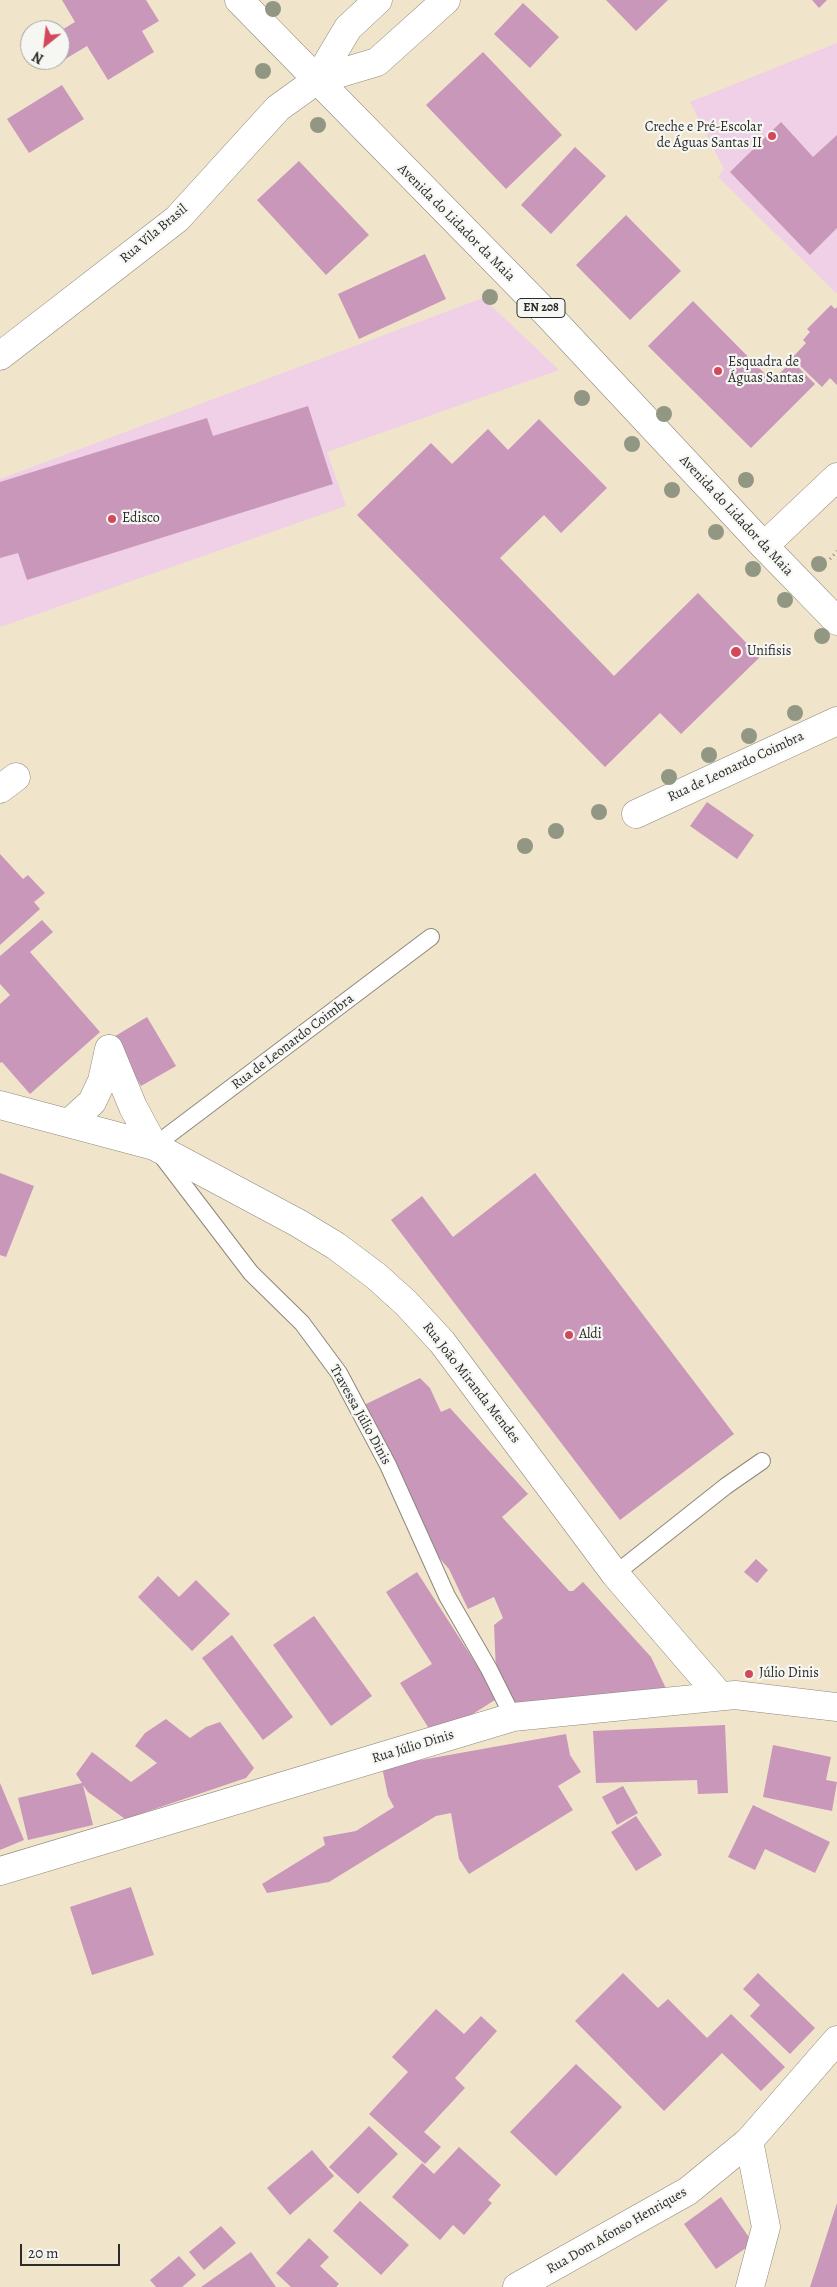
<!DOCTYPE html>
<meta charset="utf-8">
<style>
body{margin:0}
#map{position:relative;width:837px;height:2287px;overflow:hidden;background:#f0e4cb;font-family:Alegreya,serif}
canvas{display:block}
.north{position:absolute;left:20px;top:20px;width:50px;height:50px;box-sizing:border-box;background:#f6f6f2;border:1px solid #a5a5a2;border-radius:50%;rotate:209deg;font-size:14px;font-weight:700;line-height:20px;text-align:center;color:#2b2b2b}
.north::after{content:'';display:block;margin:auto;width:18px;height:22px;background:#d1495b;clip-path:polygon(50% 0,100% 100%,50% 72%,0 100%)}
.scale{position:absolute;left:20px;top:2244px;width:100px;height:22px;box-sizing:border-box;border:2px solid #2b2b2b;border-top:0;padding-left:6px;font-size:15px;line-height:18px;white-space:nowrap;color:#2b2b2b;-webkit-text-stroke:4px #f6f6f2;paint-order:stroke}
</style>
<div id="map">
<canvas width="837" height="2287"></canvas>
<div class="north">N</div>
<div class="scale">20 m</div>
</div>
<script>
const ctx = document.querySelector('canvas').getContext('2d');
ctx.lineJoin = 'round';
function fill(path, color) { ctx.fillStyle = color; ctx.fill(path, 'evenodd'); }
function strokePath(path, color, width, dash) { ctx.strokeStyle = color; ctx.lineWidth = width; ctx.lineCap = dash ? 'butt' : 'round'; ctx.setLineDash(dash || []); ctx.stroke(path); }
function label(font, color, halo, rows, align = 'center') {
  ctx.font = font + ' Alegreya,serif'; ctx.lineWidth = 4.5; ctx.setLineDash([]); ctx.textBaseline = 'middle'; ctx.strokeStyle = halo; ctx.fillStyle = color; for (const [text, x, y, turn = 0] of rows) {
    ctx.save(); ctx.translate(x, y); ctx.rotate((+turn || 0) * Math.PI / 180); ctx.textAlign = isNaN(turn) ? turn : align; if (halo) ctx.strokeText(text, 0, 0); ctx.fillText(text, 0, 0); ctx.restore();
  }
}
fill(new Path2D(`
 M837 43V291L836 293 718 177 724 169 690 102Z
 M483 298 559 370 327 452 346 506 0 627V479Z`), '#efd0e6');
fill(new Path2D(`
 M62 0H146L159 21 142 31 154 52 108 80 87 46 62 61 60 31 75 22Z
 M606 0H668L636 31Z
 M812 0H827L819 8Z
 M523 3 559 37 530 68 494 34Z
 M483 52 562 135 506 189 426 105Z
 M62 85 84 119 29 153 7 119Z
 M781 122 813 157 837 135V228L810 255 730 172Z
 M575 147 606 176 551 234 521 205Z
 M299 161 369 235 326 275 257 200Z
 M626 215 681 271 630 320 576 265Z
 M425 254 446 299 359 339 338 294Z
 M693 301 772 381 792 361 815 384 751 448 648 346Z
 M831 305 835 309 837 307V385L830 378 822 387 792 358 806 343 803 340 810 332 807 329Z
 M308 406 333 484 27 580 18 553 0 558V482L207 418 213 436Z
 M539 419 607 488 561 533 544 515 500 558 614 676 698 593 760 657 681 734 660 713 605 767 357 515 431 443 452 464 488 429 508 450Z
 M707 802 754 835 737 859 690 826Z
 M0 854 23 879 28 875 45 893 34 902 40 909 0 945Z
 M42 920 53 932 30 952 100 1032 30 1094 2 1062 0 1063V1004L10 995 0 984V956Z
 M147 1017 176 1066 141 1086 112 1038Z
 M0 1173 34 1186 6 1257 0 1255Z
 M535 1173 734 1434 620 1520 391 1220 422 1196 453 1237Z
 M420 1378 430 1388 441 1412 450 1408 528 1494 502 1517 569 1591H573L583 1582 651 1657 671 1699 511 1704 496 1671 494 1625 503 1618 494 1597 468 1609 449 1569 434 1552 364 1405Z
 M756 1559 768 1570 757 1583 744 1572Z
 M417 1572 498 1698 435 1738 400 1683 432 1664 386 1592Z
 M158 1576 179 1597 196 1580 230 1614 192 1651 138 1597Z
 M314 1616 372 1696 331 1726 273 1645Z
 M232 1635 293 1717 263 1740 202 1658Z
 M166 1719 190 1738 206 1727 220 1722 254 1768 246 1778 125 1819 88 1792 83 1785 93 1825 28 1840 18 1798 82 1783 76 1774 92 1752 131 1782 157 1763 135 1746 145 1733Z
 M725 1725 728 1793 698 1794 697 1780 596 1783 593 1731Z
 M566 1734 570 1755 581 1772 558 1786 573 1810 469 1874 459 1859 451 1813 436 1816 329 1882 267 1893 262 1884 325 1845 323 1837 356 1831 394 1807 388 1796 382 1767Z
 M773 1745 831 1757 826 1780 837 1782 832 1811 763 1797Z
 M0 1783 24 1840 0 1850Z
 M623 1786 638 1813 617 1825 602 1797Z
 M753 1805 830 1842 815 1873 765 1849 755 1870 728 1857Z
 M636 1816 662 1855 636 1871 611 1832Z
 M131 1887 154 1955 92 1975 70 1907Z
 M623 1973 658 2008 668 1999 707 2038 731 2014 785 2067 761 2091 722 2053 664 2111 575 2021Z
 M758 1973 815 2028 790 2054 750 2016 760 2005 743 1989Z
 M436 2009 464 2034 481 2016 497 2031 455 2078 465 2088 424 2132 441 2147 425 2164 369 2114 408 2072 392 2057Z
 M576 2064 622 2107 556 2176 510 2132Z
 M369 2126 398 2154 358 2194 329 2167Z
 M459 2147 501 2185 488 2200 492 2203 464 2235 453 2225 440 2240 392 2197 422 2163 434 2174Z
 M312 2150 334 2176 290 2215 267 2188Z
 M721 2197 753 2243 716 2269 684 2224Z
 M360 2201 409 2245 381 2275 333 2231Z
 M837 2203V2287H810Z
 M221 2226 236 2243 204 2270 189 2252Z
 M309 2238 329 2257 320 2266 339 2284 336 2287H291L276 2273Z
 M251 2252 276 2287H201Z
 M179 2256 196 2275 182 2287H156L150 2280Z`), '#c997ba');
const lane = new Path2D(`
 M431 937 154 1146 251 1273 302 1323 339 1373 388 1465 447 1596 489 1669 513 1717
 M615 1574 726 1486 762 1461`);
const street = new Path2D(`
 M0 356 177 219 278 108 317 80
 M764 546 837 477
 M0 789 16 777
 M636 814 837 721
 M109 1049 133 1107 154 1146
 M0 1105 154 1146 298 1223 336 1246 376 1276 406 1303 442 1342 615 1574 720 1696
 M70 1122 92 1102 102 1081 109 1049
 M749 2141 766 2227 750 2287`);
const secondary = new Path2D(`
 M317 80 377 62 446 0
 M317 80 348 28 378 0
 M0 1871 513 1717 735 1695 837 1707
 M517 2287 688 2191 749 2141 837 2040`);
const primary = new Path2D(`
 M239 0 549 316 764 546 837 621`);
strokePath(lane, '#8e887b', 18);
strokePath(street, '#8e887b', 29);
strokePath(secondary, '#8e887b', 29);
strokePath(primary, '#8e887b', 29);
strokePath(new Path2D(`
 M830 559 837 551`), '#8e887b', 3, [1, 4]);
strokePath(lane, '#fff', 16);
strokePath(street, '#fff', 28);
strokePath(secondary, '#fff', 28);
strokePath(primary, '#fff', 28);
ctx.fillStyle = '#919783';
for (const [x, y] of [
 [273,9],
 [263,71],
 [318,125],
 [490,297],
 [582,398],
 [664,414],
 [632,444],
 [746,480],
 [672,490],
 [716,532],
 [819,564],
 [753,569],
 [785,600],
 [822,636],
 [795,713],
 [749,736],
 [709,755],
 [669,777],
 [599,812],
 [556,831],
 [525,846]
]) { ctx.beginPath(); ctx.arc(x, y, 8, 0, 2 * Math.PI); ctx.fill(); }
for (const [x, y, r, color] of [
 [772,136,5,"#d1495b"],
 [718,371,5,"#d1495b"],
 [112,519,5,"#d1495b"],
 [736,652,6,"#d1495b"],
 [569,1335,5,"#d1495b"],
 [749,1674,5,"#d1495b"]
]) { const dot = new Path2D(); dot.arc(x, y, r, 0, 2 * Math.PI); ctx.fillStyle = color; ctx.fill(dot); strokePath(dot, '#f6f6f2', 2); }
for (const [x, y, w] of [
 [541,308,48]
]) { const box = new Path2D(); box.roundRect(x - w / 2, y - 9.5, w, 19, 4); ctx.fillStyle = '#f6f6f2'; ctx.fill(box); strokePath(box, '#2b2b2b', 1); }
label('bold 12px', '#2b2b2b', null, [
 ["EN 208",541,308]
]);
label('14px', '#2b2b2b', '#f6f6f2', [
 ["Creche e Pré-Escolar",762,128,"right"],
 ["de Águas Santas II",762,144,"right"],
 ["Esquadra de",728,363],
 ["Águas Santas",728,379],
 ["Edisco",122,519],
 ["Unifisis",747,652],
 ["Aldi",579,1335],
 ["Júlio Dinis",759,1674]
], 'left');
label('14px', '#2b2b2b', '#f6f6f2', [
 ["Avenida do Lidador da Maia",456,223,45],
 ["Rua Vila Brasil",154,234,-40],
 ["Avenida do Lidador da Maia",736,516,47],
 ["Rua de Leonardo Coimbra",736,767,-25],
 ["Rua de Leonardo Coimbra",293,1042,-37],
 ["Rua João Miranda Mendes",471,1383,52],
 ["Travessa Júlio Dinis",360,1415,61],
 ["Rua Júlio Dinis",413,1747,-17],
 ["Rua Dom Afonso Henriques",617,2231,-30]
]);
</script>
